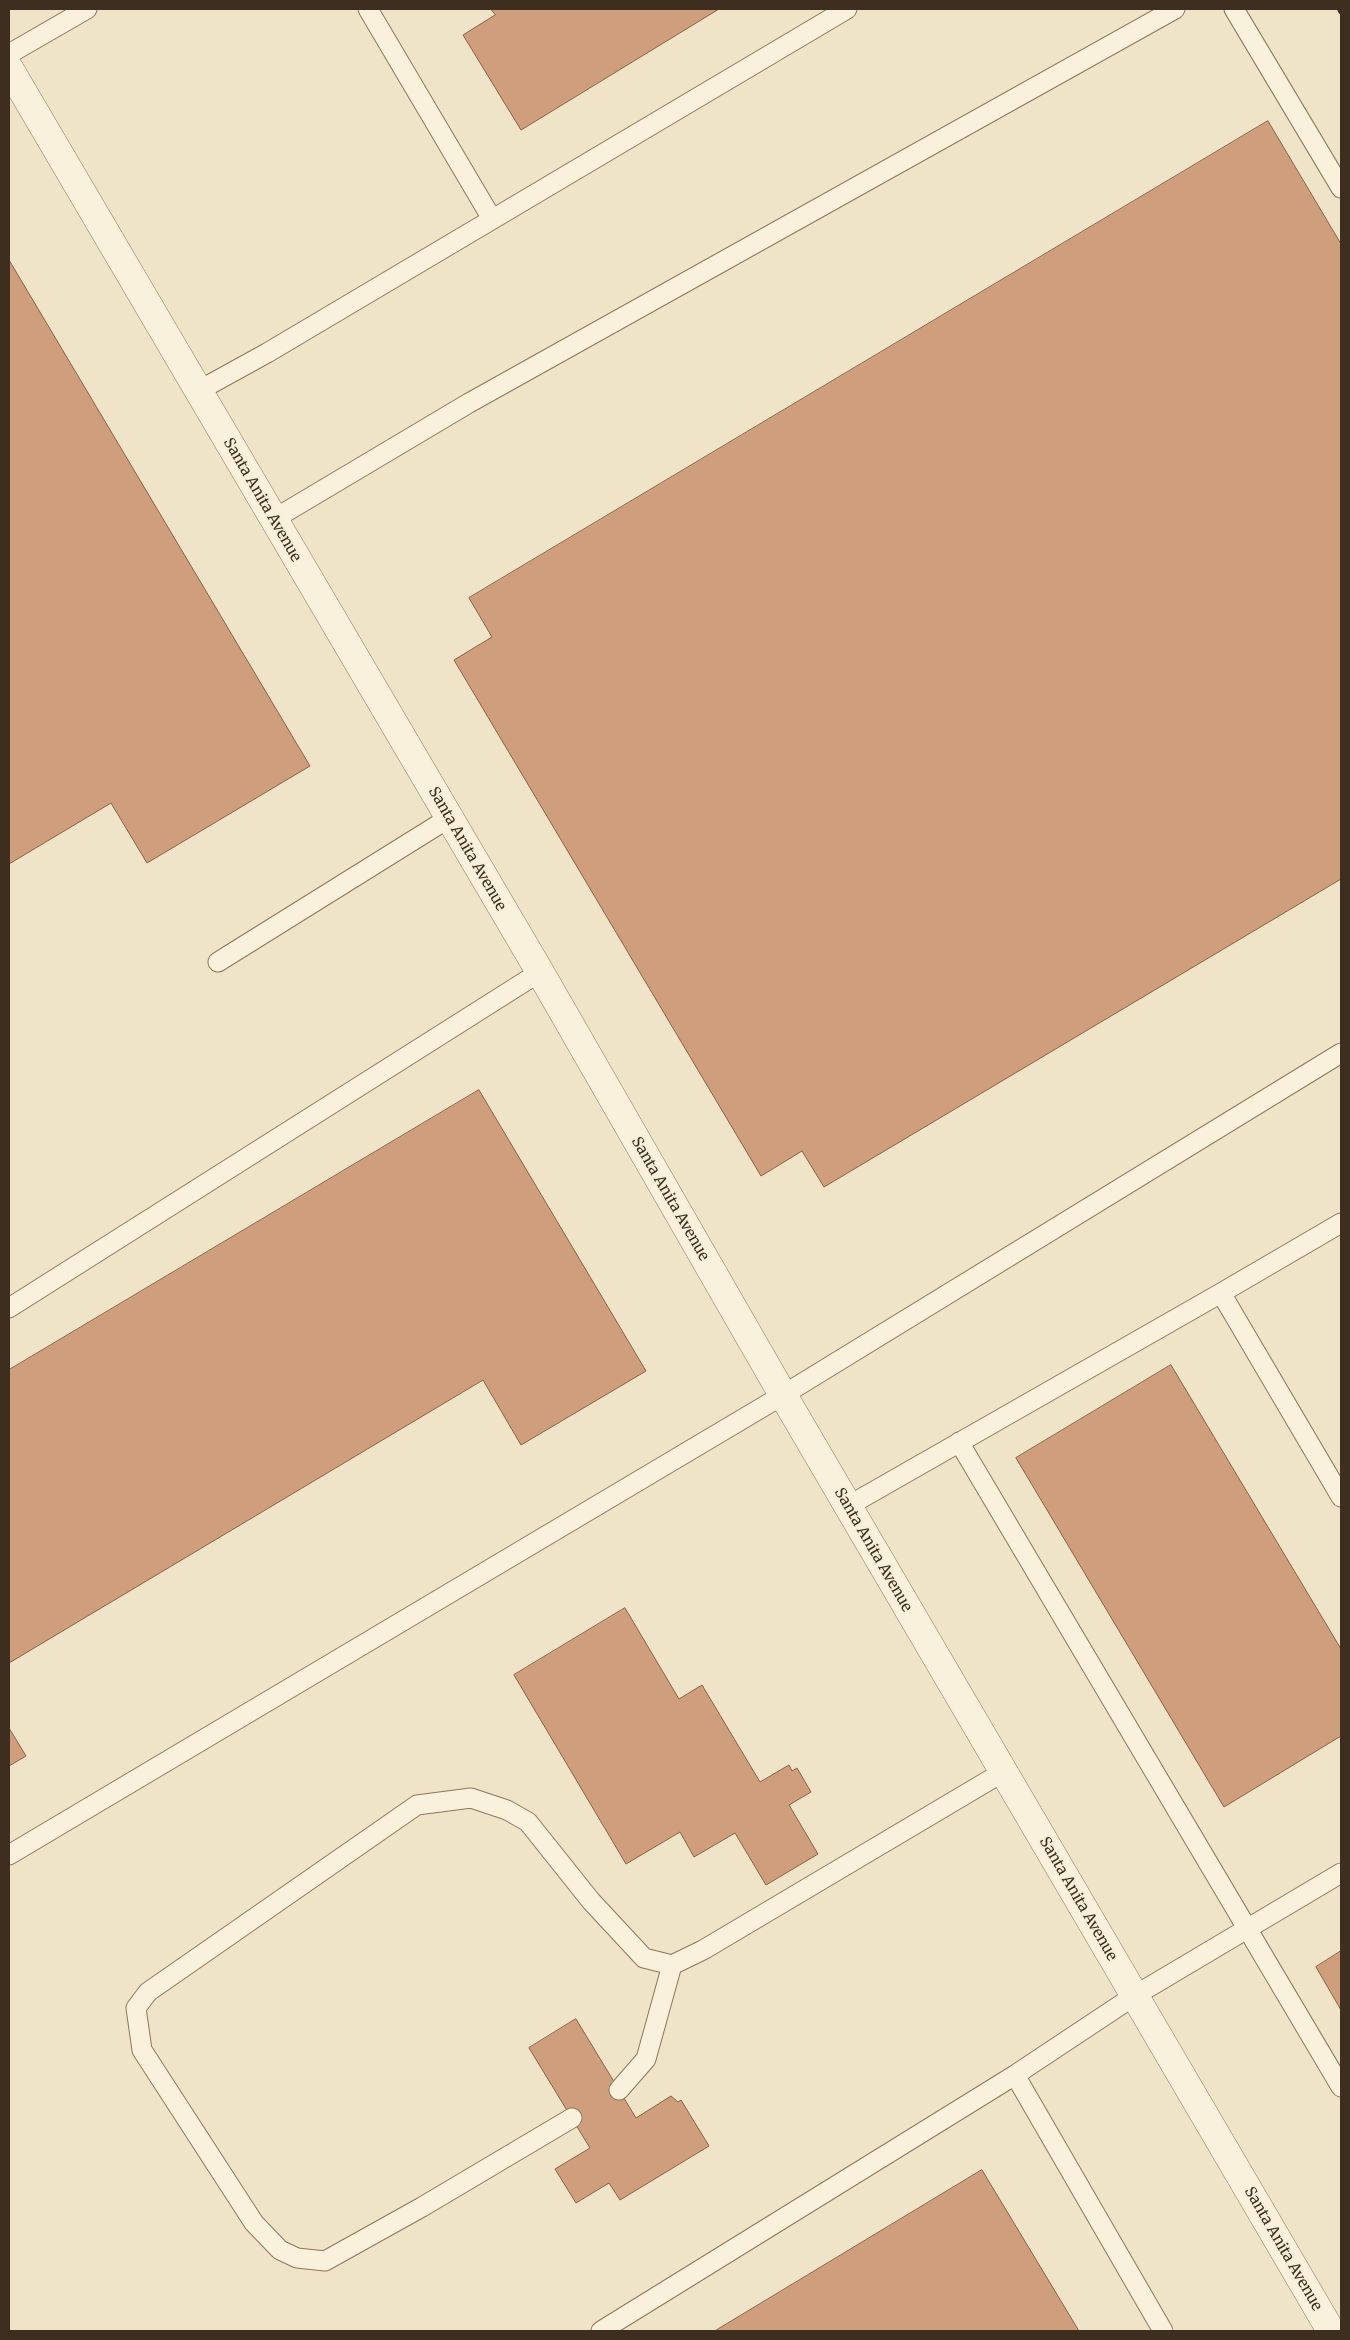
<!DOCTYPE html>
<style>
body{margin:0}
#map{position:relative;width:1350px;height:2340px;overflow:hidden;background:#f0e4c8;font-family:Merriweather,serif}
canvas{display:block}
.frame{position:absolute;inset:0;border:10px solid #3d2e20;pointer-events:none}
</style>
<div id="map">
<canvas width="1350" height="2340"></canvas>
<div class="frame"></div>
</div>
<script>
const ctx = document.querySelector('canvas').getContext('2d');
ctx.lineJoin = 'round';
function fill(path, color) { ctx.fillStyle = color; ctx.fill(path, 'evenodd'); }
function strokePath(path, color, width, dash) { ctx.strokeStyle = color; ctx.lineWidth = width; ctx.lineCap = dash ? 'butt' : 'round'; ctx.setLineDash(dash || []); ctx.stroke(path); }
function label(font, color, halo, rows, align = 'center') {
  ctx.font = font + ' Merriweather,serif'; ctx.lineWidth = 4; ctx.setLineDash([]); ctx.textBaseline = 'middle'; ctx.strokeStyle = halo; ctx.fillStyle = color; for (const [text, x, y, turn = 0] of rows) {
    ctx.save(); ctx.translate(x, y); ctx.rotate((+turn || 0) * Math.PI / 180); ctx.textAlign = isNaN(turn) ? turn : align; if (halo) ctx.strokeText(text, 0, 0); ctx.fillText(text, 0, 0); ctx.restore();
  }
}
const building = new Path2D(`
 M491 9H719L521 130 463 35 495 15Z
 M1268 121 1341 244V879L824 1187 802 1151 761 1176 454 660 492 637 469 598Z
 M9 260 310 766 147 863 111 803 9 864Z
 M479 1090 646 1371 521 1445 483 1380 9 1663V1370Z
 M1171 1365 1341 1649V1736L1224 1807 1016 1458Z
 M625 1608 679 1699 702 1685 760 1782 789 1765 792 1771 797 1768 811 1792 789 1805 818 1854 766 1885 735 1833 694 1857 680 1832 626 1864 514 1675Z
 M9 1728 26 1756 9 1766Z
 M1341 1951V2010L1316 1967Z
 M576 2019 636 2118 671 2096 678 2102 681 2100 709 2146 620 2200 609 2183 576 2203 555 2169 590 2148 529 2048Z
 M982 2170 1079 2331H715Z`);
fill(building, '#cf9f7d');
strokePath(building, '#8d5f41', 1);
const service = new Path2D(`
 M368 9 492 219
 M1234 9 1341 188
 M9 54 87 9
 M198 391 267 353 847 9
 M274 519 469 403 1175 9
 M218 962 449 818
 M1221 1293 1341 1223
 M9 1308 540 972
 M959 1442 1341 2087
 M848 1506 1221 1293 1341 1497
 M9 1855 783 1395 1341 1053
 M672 1965 703 1950 1003 1772
 M1015 2075 1134 1996 1341 1873
 M572 2118 422 2207 325 2261 297 2258 280 2250 254 2223 142 2050 136 2008 148 1992 417 1805 471 1798 507 1810 528 1822 591 1901 644 1958 672 1965 646 2059 619 2090
 M601 2331 1015 2075 1163 2331`);
const tertiary = new Path2D(`
 M9 68 540 972 783 1395 1331 2331`);
strokePath(service, '#8d765c', 21);
strokePath(tertiary, '#8d765c', 29);
strokePath(service, '#faf1dc', 19);
strokePath(tertiary, '#faf1dc', 28);
strokePath(new Path2D(`
 M1339 9 1341 13`), '#3d2e20', 4, [9, 9]);
label('15px', '#3d2e20', '#f7eed8', [
 ["Santa Anita Avenue",262,500,60],
 ["Santa Anita Avenue",467,849,60],
 ["Santa Anita Avenue",670,1199,60],
 ["Santa Anita Avenue",873,1550,60],
 ["Santa Anita Avenue",1078,1899,60],
 ["Santa Anita Avenue",1283,2249,60]
]);
</script>
